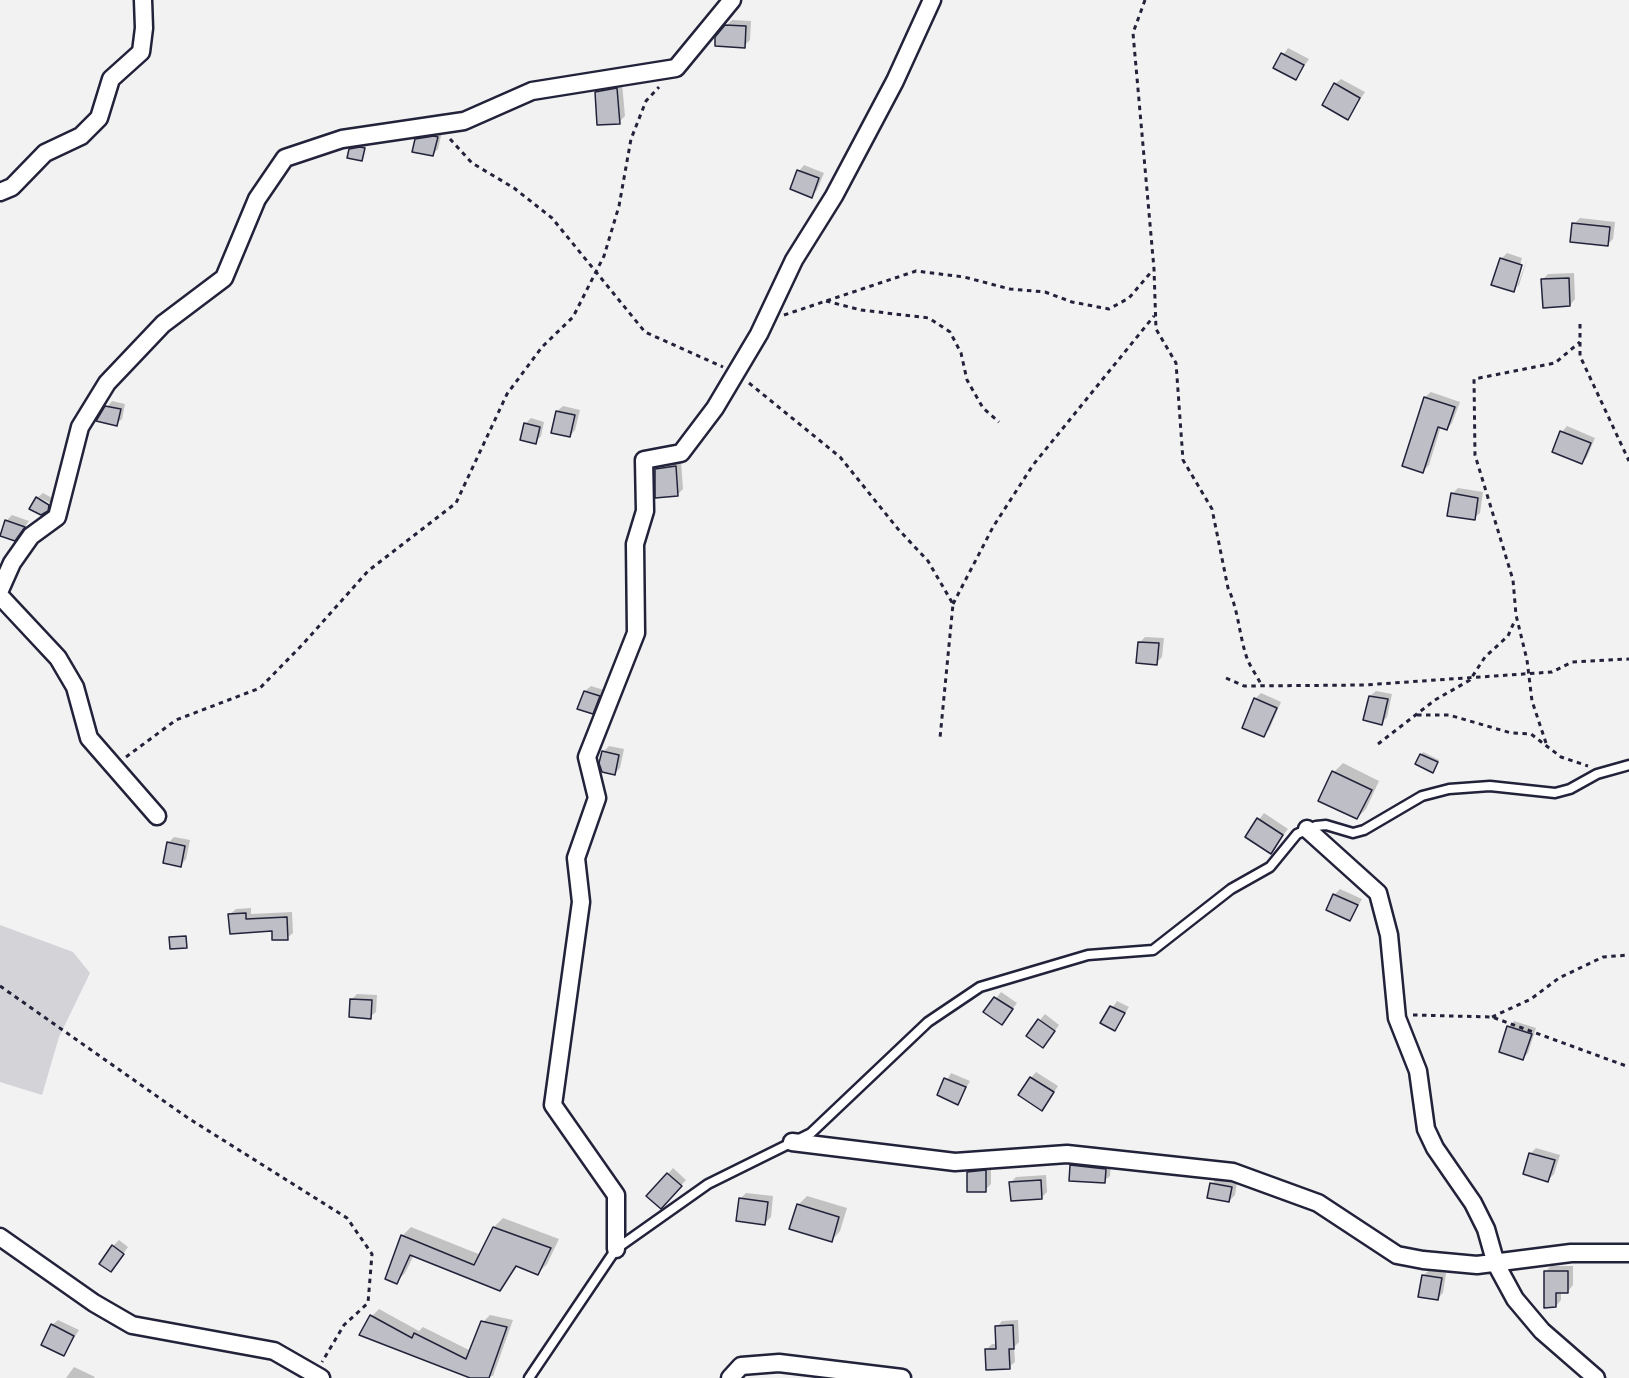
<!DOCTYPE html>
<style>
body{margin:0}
canvas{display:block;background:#f2f2f3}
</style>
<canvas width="1629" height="1378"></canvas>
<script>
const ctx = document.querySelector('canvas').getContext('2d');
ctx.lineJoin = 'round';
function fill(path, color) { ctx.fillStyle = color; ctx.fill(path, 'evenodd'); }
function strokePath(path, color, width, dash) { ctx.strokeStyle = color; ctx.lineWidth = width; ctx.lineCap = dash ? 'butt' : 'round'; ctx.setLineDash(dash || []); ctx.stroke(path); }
fill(new Path2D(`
 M0 925 73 952 90 973 59 1037 42 1095 0 1082Z`), '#d3d3d8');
fill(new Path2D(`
 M732 20 751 21 750 40 744 46 726 26Z
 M1288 48 1309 59 1295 79 1275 67Z
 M1341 79 1365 92 1348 118 1335 84Z
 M622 83 625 116 619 122 596 92 602 86Z
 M442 132 438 149 432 155 417 140 423 134Z
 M366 146 361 159 350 149 352 147Z
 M804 165 824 173 817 190 811 196 799 171Z
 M1580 218 1615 222 1613 239 1607 245 1574 224Z
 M1507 253 1522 258 1514 286H1517L1527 260 1519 285 1513 290 1501 259Z
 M1574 273 1575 299 1570 305 1543 279 1548 274Z
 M1431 392 1460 402 1452 423 1447 429 1441 426 1429 465 1423 471 1404 465 1425 397Z
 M112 401 125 404 122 419 116 424 107 407Z
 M563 406 580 410 575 430 570 436 557 411Z
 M531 418 544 422 541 436 535 442 525 424Z
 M1567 426 1595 438 1587 457 1582 463 1562 432Z
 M681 461 683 489 677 495 656 469 662 463Z
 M1458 488 1483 492 1480 513 1474 518 1452 494Z
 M43 493 54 499 52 504 38 497Z
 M12 515 29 521 20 534 6 521Z
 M1145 637 1164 638 1162 657 1156 663 1140 642Z
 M591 686 604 690 598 707 592 712 585 691Z
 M1376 691 1392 694 1387 717 1382 723 1370 696Z
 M1261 693 1281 702 1269 730 1263 735 1255 699Z
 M609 746 624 749 620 768 615 773 603 752Z
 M1423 752 1439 760 1435 769 1417 763Z
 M1343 763 1379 781 1366 809 1357 818 1334 772Z
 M1264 813 1288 829 1270 852 1247 836Z
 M174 837 190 840 186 859 181 865 168 843Z
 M1340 889 1362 899 1350 920 1334 895Z
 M251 908V914L292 912 293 933 287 938 273 929 230 914 236 909Z
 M1001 992 1017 1003 1002 1023 986 1012Z
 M357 994 377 995 376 1012 370 1017 352 999Z
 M1117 1001 1129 1007 1115 1029 1102 1023Z
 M1045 1014 1059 1025 1048 1040 1028 1035Z
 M1514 1021 1536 1028 1528 1053 1523 1058 1509 1027Z
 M1036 1072 1058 1086 1047 1103 1031 1078Z
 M951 1073 970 1081 958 1103 939 1095Z
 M1536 1148 1560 1155 1554 1174 1548 1180 1525 1173 1531 1153Z
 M1078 1160 1111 1164 1110 1176 1104 1181 1072 1166Z
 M991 1165V1184L985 1190 968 1172 974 1167Z
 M673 1168 686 1180 661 1207 668 1174Z
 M1046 1175 1047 1192 1041 1198 1011 1182 1016 1177Z
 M1217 1178 1237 1182 1235 1195 1229 1201 1212 1184Z
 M746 1193 773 1196 771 1217 765 1223 738 1220 741 1198Z
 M807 1196 847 1208 840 1231 832 1240 798 1205Z
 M503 1218 559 1239 547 1264 538 1273 518 1265 499 1289 414 1255 405 1273 396 1282 402 1236 411 1227 481 1255 494 1227Z
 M119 1240 128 1247 116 1264 113 1246Z
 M1551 1266H1573V1285L1568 1291H1561V1300L1556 1306 1545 1272Z
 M1429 1270 1446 1273 1443 1293 1437 1299 1423 1276Z
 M379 1309 419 1331 423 1327 471 1351 483 1322 490 1315 513 1320 493 1376 474 1378 372 1316Z
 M58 1320 79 1330 64 1354 52 1325Z
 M1018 1320 1019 1342 1014 1347 1015 1362 1009 1367 986 1350 992 1344H998L997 1327 1002 1321Z
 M74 1367 95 1377 94 1378H66Z`), '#0003');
const building = new Path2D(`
 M725 25 746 26 745 48 715 46V37Z
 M1281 53 1304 65 1296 80 1273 68Z
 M1334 83 1360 98 1348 120 1322 105Z
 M617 88 620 124 597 125 595 92Z
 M434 136 438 137 433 156 412 152 415 139Z
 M360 147 365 148 362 161 347 158 349 149Z
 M797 170 819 178 812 198 790 189Z
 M1572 223 1610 227 1608 246 1570 242Z
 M1500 258 1522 265 1514 292 1491 285Z
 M1569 278 1570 306 1543 308 1541 279Z
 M1424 397 1455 407 1447 430 1438 427 1423 473 1402 466Z
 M105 406 121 409 117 426 96 421Z
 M556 411 575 415 570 437 551 433Z
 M524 423 540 427 536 444 520 440Z
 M1560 431 1591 443 1582 464 1552 452Z
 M676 466 678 496 655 498V469Z
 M1451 493 1478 498 1475 520 1447 516Z
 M36 497 49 505 48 511 41 515 29 509Z
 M5 520 25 527 15 541 0 536Z
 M1138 642 1159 643 1157 665 1136 663Z
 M584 691 600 696 593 714 577 709Z
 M1369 696 1388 699 1382 725 1363 720Z
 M1254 698 1277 708 1264 737 1242 728Z
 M602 751 619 755 615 775 602 772 599 763Z
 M1420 754 1438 762 1433 773 1415 764Z
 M1332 771 1372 790 1357 819 1318 801Z
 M1257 818 1283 835 1271 854 1245 837Z
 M167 842 185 846 181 867 163 863Z
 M1333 894 1358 905 1350 921 1326 910Z
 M246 913V919L287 917 288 940H272V931L230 934 228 914Z
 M186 936 187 948 170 949 169 937Z
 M994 997 1013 1009 1002 1025 983 1012Z
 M350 999 372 1000 371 1019 349 1017Z
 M1110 1006 1125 1013 1115 1031 1100 1023Z
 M1038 1019 1055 1031 1043 1048 1026 1036Z
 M1507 1026 1532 1034 1523 1060 1499 1052Z
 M1030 1077 1054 1092 1042 1111 1018 1095Z
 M944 1078 966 1087 958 1105 937 1095Z
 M1529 1153 1555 1160 1548 1182 1523 1174Z
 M1070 1165 1106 1169 1105 1183 1069 1181Z
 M986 1170V1192H967V1172Z
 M667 1173 682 1186 661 1209 646 1196Z
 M1041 1180 1042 1199 1011 1201 1009 1182Z
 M1210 1183 1232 1187 1229 1202 1207 1198Z
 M739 1198 768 1202 765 1225 736 1221Z
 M797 1204 839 1217 832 1242 789 1229Z
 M493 1227 551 1248 538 1275 516 1266 500 1291 410 1255 397 1284 385 1279 401 1235 474 1265Z
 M112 1245 124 1254 111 1272 99 1264Z
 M1544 1271H1568V1293H1556V1307L1544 1308Z
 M1422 1275 1442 1278 1438 1300 1418 1297Z
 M370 1315 412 1338 414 1333 466 1359 481 1321 507 1327 489 1378H470L359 1335Z
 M51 1324 74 1336 64 1356 41 1345Z
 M1013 1325 1014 1349H1009L1010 1369 986 1370 985 1349H996L995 1326Z`);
fill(building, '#bebec6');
strokePath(building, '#22223b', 1.5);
const lane = new Path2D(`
 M529 1378 616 1249 708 1184 811 1133 928 1022 980 987 1088 955 1153 950 1231 889 1270 867 1297 834 1316 826 1326 825 1353 833 1364 830 1422 796 1449 789 1490 786 1555 793 1570 789 1597 774 1629 765`);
const street = new Path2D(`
 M0 192 12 187 45 153 81 136 99 118 111 79 141 52 144 28 143 0
 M0 590 12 563 31 536 57 517 80 427 107 383 163 324 224 278 257 199 285 158 342 139 464 121 532 91 676 68 732 0
 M0 596 58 658 75 687 89 738 157 816
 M1307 829 1378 893 1389 935 1397 1018 1418 1071 1426 1129 1435 1148 1473 1203 1486 1229 1496 1264 1515 1299 1542 1331 1596 1378
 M792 1142 955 1162 1067 1154 1233 1172 1318 1203 1397 1255 1423 1260 1477 1265 1571 1253H1629
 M0 1237 94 1303 132 1325 274 1351 321 1378
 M616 1249V1195L553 1105 581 902 576 858 597 798 587 757 636 633 635 544 645 511 644 460 681 453 715 408 759 334 794 260 834 196 895 81 932 0
 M730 1378 741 1366 779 1363 902 1378`);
strokePath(lane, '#22223b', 13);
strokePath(street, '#22223b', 21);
strokePath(new Path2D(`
 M1145 0 1133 33 1154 269 1156 329 1176 363 1183 460 1212 509 1228 588C1239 611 1239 637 1248 661 1252 669 1258 678 1262 686
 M450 139 472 163 514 188 552 218 645 332 723 367
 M826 301 861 310 929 318 950 332 961 353 967 380 983 408 999 422
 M784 315 916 271 964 277 1010 289 1045 292 1072 302 1109 309 1129 298 1152 271
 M1580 324V356L1629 461
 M749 383 840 457 898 529 928 561 953 604 940 738
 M953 604 993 527 1033 465 1154 316
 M1226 678 1244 686 1364 685 1552 672 1572 662 1629 659
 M1417 715H1449L1511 733 1531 734 1561 757 1588 766
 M1546 743 1532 701 1527 660 1516 615 1513 580 1475 455 1474 379 1555 363 1580 342
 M1378 744 1435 700 1470 680 1485 657 1508 636 1515 620
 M126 757 176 720 260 688 303 644 368 571 456 503 507 394 542 347 573 317 604 256 619 206 631 139 646 101 659 87
 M0 986 188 1118 347 1218 372 1254 368 1303 344 1325 322 1362
 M1413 1015 1492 1017 1629 1067
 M1492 1017 1531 999 1559 978 1603 957 1629 955`), '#22223b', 3, [4.5, 4.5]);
strokePath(lane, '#fff', 8);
strokePath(street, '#fff', 16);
</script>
